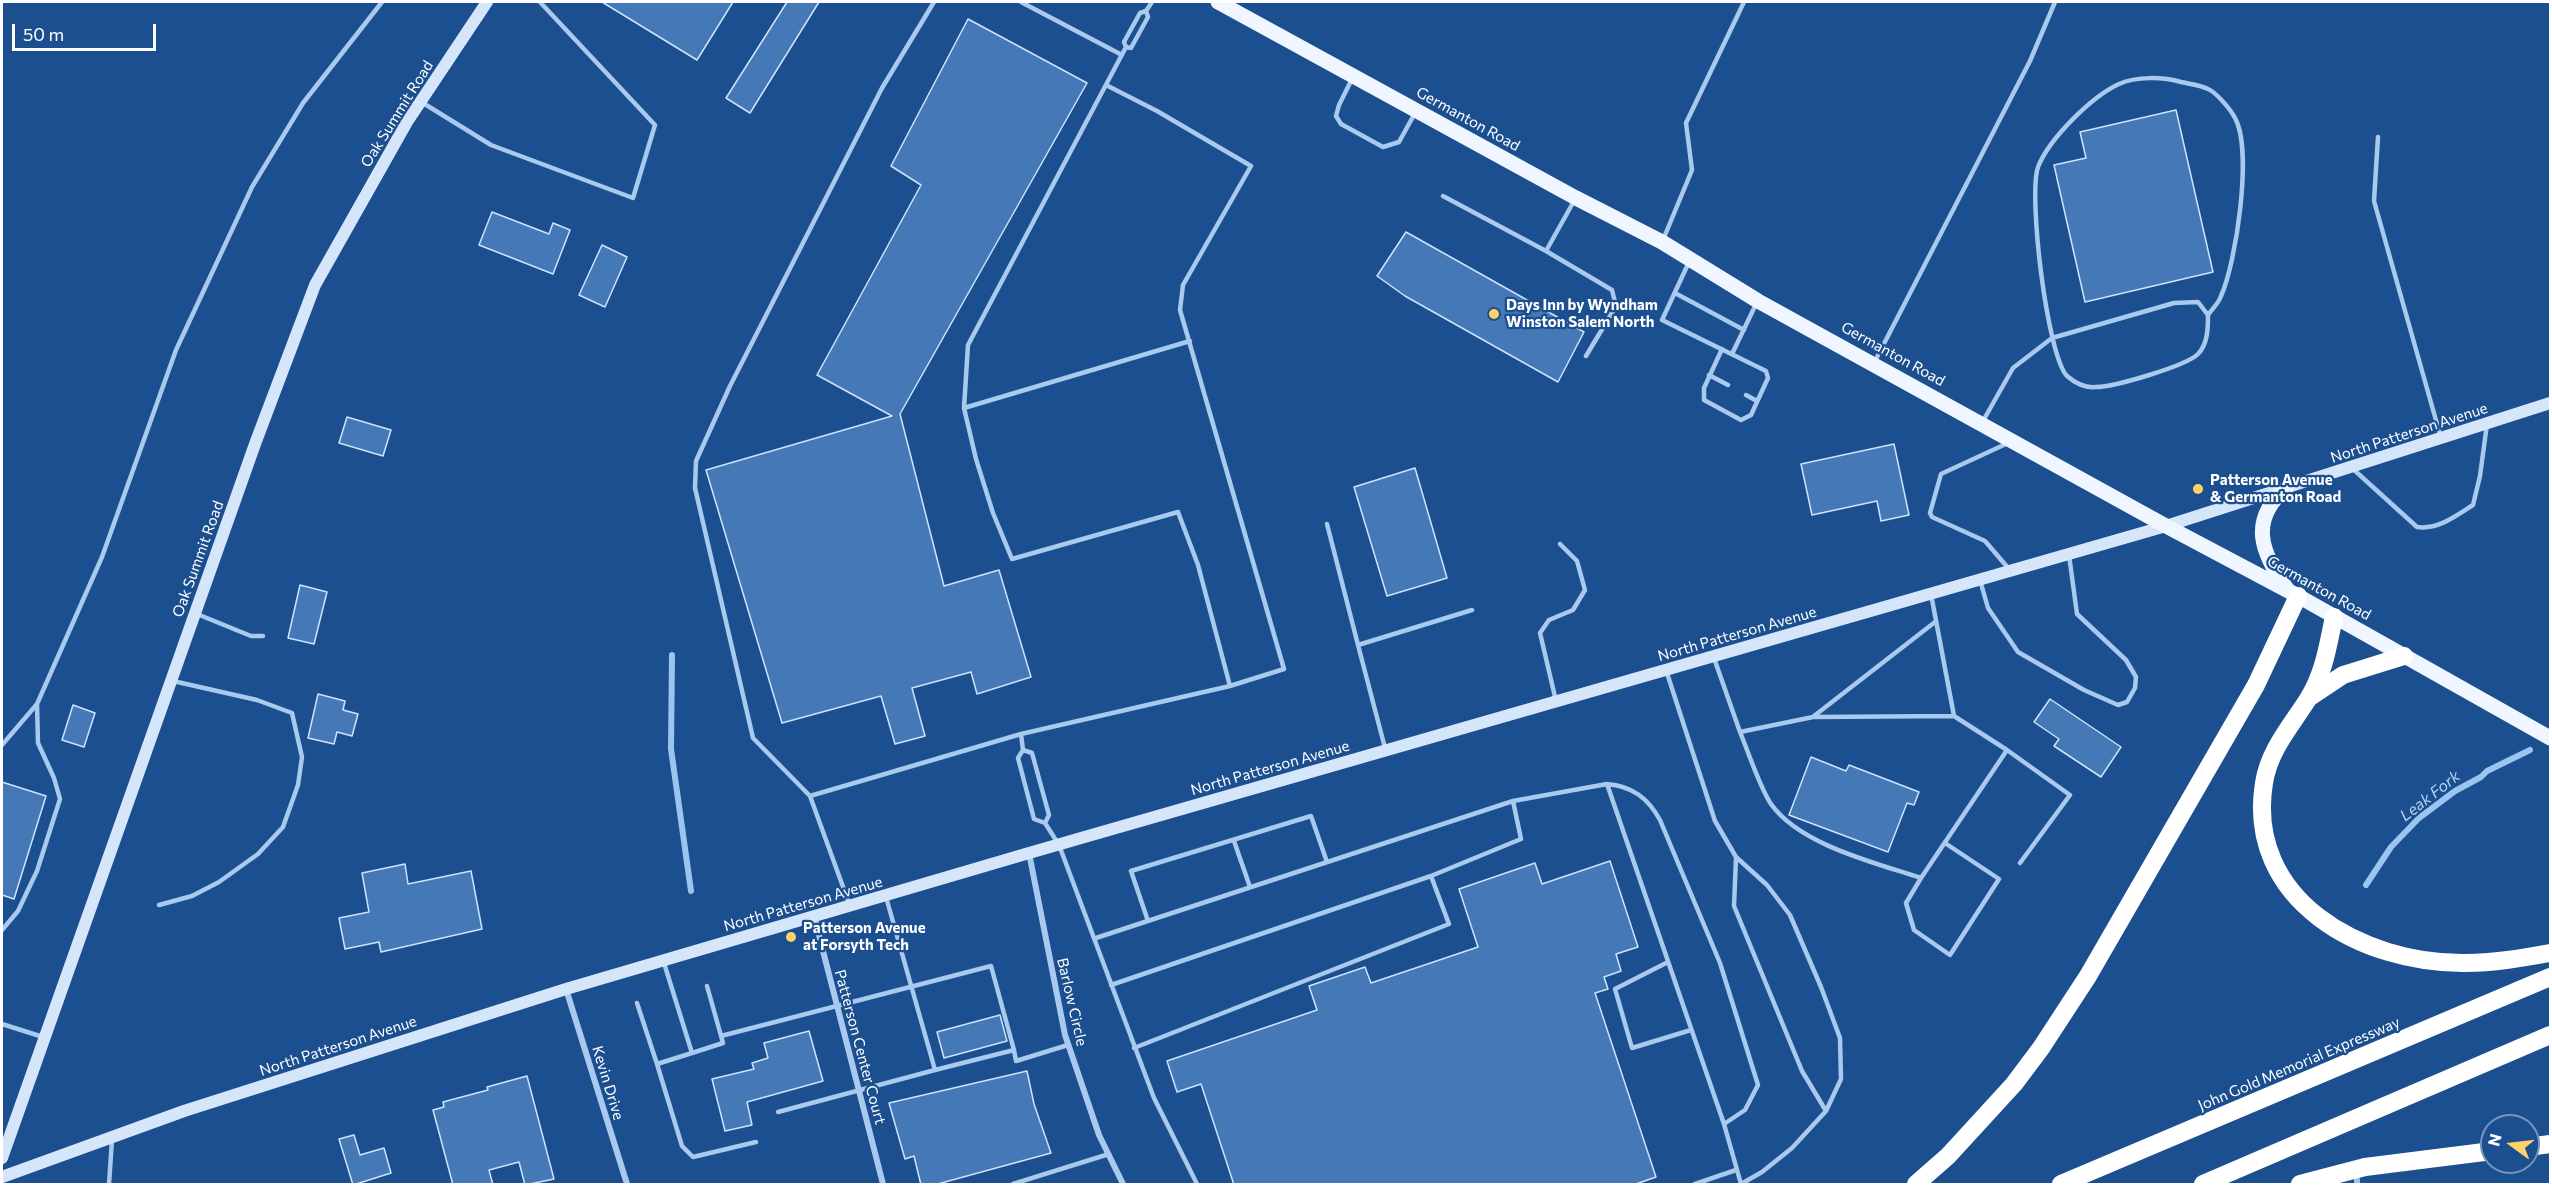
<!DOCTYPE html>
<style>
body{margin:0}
#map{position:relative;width:2552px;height:1186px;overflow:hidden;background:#1b4f8f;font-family:Commissioner,sans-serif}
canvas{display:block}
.frame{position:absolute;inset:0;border:3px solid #fff;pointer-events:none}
.north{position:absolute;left:2480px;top:1114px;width:60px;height:60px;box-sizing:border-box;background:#1b4f8f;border:2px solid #7695bc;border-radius:50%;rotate:285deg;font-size:16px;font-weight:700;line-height:24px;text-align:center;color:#fff}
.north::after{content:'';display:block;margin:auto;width:21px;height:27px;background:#ffd166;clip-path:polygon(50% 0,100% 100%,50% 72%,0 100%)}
.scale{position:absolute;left:12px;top:24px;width:144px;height:27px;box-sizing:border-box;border:3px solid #fff;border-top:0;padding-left:8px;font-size:18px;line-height:21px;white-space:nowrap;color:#fff;-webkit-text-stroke:4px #1b4f8f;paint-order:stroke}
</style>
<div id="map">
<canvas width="2552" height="1186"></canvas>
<div class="frame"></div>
<div class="north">N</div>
<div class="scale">50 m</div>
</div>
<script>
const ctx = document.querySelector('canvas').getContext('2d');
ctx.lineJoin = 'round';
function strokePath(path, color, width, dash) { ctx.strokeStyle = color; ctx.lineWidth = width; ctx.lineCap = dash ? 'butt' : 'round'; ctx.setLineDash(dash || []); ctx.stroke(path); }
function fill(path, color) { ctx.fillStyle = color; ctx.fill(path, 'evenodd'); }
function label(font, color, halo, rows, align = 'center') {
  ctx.font = font + ' Commissioner,sans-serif'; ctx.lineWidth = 4.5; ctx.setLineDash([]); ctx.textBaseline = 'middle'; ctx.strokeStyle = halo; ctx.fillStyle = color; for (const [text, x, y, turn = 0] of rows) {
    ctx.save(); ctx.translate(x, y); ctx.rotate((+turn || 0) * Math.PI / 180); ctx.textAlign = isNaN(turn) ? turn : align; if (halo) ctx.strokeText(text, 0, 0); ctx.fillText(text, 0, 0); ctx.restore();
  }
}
strokePath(new Path2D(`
 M672 655 671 749 691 891
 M2366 885 2391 847 2419 818 2455 791 2481 777 2487 771 2530 750
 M2357 1180V1184`), '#9cc4f0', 6);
const building = new Path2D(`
 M602 2H733L697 60Z
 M787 2H819L750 113 726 98Z
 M968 19 1087 83 900 414 944 586 999 570 1031 677 977 694 971 672 912 688 925 736 895 744 881 696 782 723 706 470 892 416 817 375 921 185 891 166Z
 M2176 110 2213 272 2085 302 2054 165 2086 158 2080 132Z
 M492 212 549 234 553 223 570 230 553 274 479 245Z
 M1406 232 1584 332 1558 382 1405 296 1377 276Z
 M602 245 627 257 605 307 579 295Z
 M347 417 391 430 383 456 339 443Z
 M1894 444 1909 515 1881 521 1877 501 1812 515 1801 464Z
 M1415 468 1447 578 1387 596 1354 487Z
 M300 585 327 592 314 644 288 638Z
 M318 694 345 701 343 710 358 714 352 736 337 732 334 744 308 738Z
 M2050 699 2121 747 2101 777 2054 746 2059 739 2034 722Z
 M73 705 95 713 84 747 62 740Z
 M1811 757 1846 771 1849 765 1919 792 1914 805 1907 803 1888 852 1789 815Z
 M2 782 46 796 14 899 2 895Z
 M1610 861 1638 947 1616 954 1621 971 1604 977 1608 989 1595 993 1656 1177 1633 1185H1234L1201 1084 1177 1092 1167 1061 1317 1010 1309 986 1365 967 1371 983 1478 947 1459 889 1535 863 1542 884Z
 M405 864 408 884 471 871 482 929 381 952 379 942 345 949 339 918 369 912 362 873Z
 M1000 1015 1007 1041 944 1058 937 1032Z
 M809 1031 823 1081 747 1102 752 1125 725 1131 712 1079 754 1069 752 1063 768 1058 764 1043Z
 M1027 1071 1034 1104 1051 1153 934 1185H921L914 1156 905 1159 889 1103Z
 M527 1076 554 1179 525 1185 519 1162 489 1170 493 1185H453L433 1110 444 1107 443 1102 488 1090 487 1087Z
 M354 1135 360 1155 384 1148 391 1173 353 1185 339 1139Z`);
fill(building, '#4478b7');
strokePath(building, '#cfe3fa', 1.5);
strokePath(new Path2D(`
 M1021 2 1122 55
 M1146 11 1140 13 1124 42 1126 47 1131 48 1148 17 1146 11 1152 2
 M1126 47 968 345 964 408 976 459 993 513 1012 559 1178 512 1198 565 1230 686
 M1352 79 1339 105 1336 116 1341 124 1383 147 1399 142 1415 113
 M423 103 491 145 633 198 655 125 540 2
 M2378 137 2374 201 2441 438
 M1443 196 1546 251 1574 201
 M1663 240 1692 170 1686 123 1744 2
 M1546 251 1612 290 1616 306 1586 356
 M1689 262 1662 320 1766 371 1768 378 1751 415 1741 420 1704 400V388L1722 349
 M1675 293 1744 330
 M1732 354 1757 302
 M1875 361 2030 61 2055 2
 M1709 375 1728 385
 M1746 395 1757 401
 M964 408 1190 341
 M1983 421 2013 368 2052 338 2174 303 2198 302 2208 315C2208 327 2208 344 2198 354 2186 366 2114 387 2096 387 2085 388 2075 383 2067 376 2047 355 2028 195 2038 167 2049 139 2091 97 2119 84 2136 76 2164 77 2181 82 2190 84 2200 85 2208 89 2216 92 2231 110 2235 118 2253 151 2236 263 2221 296 2219 303 2212 309 2208 315
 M2008 443 1941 474 1930 513 1932 517 1985 541 2009 569
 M2353 469 2417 527C2438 530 2456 516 2473 505L2480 476 2487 424
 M1327 524 1358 645
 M1980 580 1988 608 2018 652 2084 690 2118 705 2127 702 2135 688 2136 677 2126 660 2077 614 2069 555
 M197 614 251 636H263
 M1714 658 1740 732 1813 717 1954 716 1931 594
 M1666 670 1715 821 1736 857 1767 885 1790 915 1821 987 1840 1038 1841 1079 1826 1111 1792 1148 1762 1172 1741 1184
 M1556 701 1540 633 1549 620 1573 610 1585 590 1577 561 1560 544
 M1814 716 1935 622
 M1954 716 2007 750 2070 795 2020 863
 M1740 732C1748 751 1760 788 1771 804 1800 845 1876 863 1921 878L2007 750
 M2 745 37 704 102 557 176 350 252 187 303 103 382 2
 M1385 748 1358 645 1472 610
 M1023 750 1021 734 1230 686 1284 669 1180 310 1183 285 1251 166 1157 111 1106 85
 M1607 784 1724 1124
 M810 796 753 738 695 488 696 461 730 386 882 88 934 2
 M1045 823 1049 815 1032 753 1023 750 1018 758 1034 819 1045 823 1059 845 1154 1098 1197 1184
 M1234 841 1250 887
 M1736 858 1734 906 1802 1071 1826 1111
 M1431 876 1521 839 1513 801
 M1921 878 1906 903 1914 930 1950 955 1999 879 1945 843
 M159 905 192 896 219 882 258 854 283 827 298 785 302 757 292 713 257 700 173 681
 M850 906 810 796 1021 734
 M1148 921 1131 871 1311 816 1327 862
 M2 930 18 911 37 871 60 799 54 778 38 743 37 704
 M1096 938 1513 801 1607 784C1632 786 1648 798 1660 820L1720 963 1758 1085 1745 1110 1724 1124 1741 1184
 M1668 962 1615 989 1632 1048 1691 1030
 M664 963 692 1053 723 1043 707 986
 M1111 985 1431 876 1449 924 1134 1048
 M637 1003 657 1064 692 1053
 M2 1024 43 1037
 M721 1036 991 966 1014 1050 935 1070
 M1014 1050 1016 1061 1068 1045
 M657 1064 682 1146 693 1157 756 1142
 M778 1112 935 1070 886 897
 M109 1184 112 1140
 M1013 1184 1109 1154
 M1695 1184 1736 1170`), '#a9c9ee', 4.5);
strokePath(new Path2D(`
 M1029 853 1065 1035 1099 1135 1123 1184
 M814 916 883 1184
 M566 989 627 1184`), '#a9c9ee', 6);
strokePath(new Path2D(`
 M2 1158 255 444 315 285 407 122 487 2
 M2 1177 184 1111 566 989 1029 853 2166 526 2550 403`), '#d6e6fa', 12);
strokePath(new Path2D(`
 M1218 2 1576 198 1662 242 1758 301 2166 526 2298 596 2550 738
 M2287 487C2248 520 2261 553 2287 589`), '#f0f6ff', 15);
strokePath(new Path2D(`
 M2334 617C2328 645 2324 674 2308 699 2291 726 2269 750 2264 783 2245 900 2362 964 2465 963 2494 963 2522 958 2550 953
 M2310 697 2343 675 2404 656
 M2528 1147 2550 1144
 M1916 1184 1948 1156 2014 1084 2041 1048 2088 976 2256 685 2298 596
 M2061 1184 2550 977
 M2203 1184 2550 1035
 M2300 1184 2365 1167 2492 1151`), '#fff', 18);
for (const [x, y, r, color] of [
 [1494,314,6,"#ffd166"],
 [2198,489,6,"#ffd166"],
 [791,937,6,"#ffd166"]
]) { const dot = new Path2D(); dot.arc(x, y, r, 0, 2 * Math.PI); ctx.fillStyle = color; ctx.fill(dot); strokePath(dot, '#1b4f8f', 2); }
label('15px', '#fff', '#1b4f8f', [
 ["Oak Summit Road",397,114,-58],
 ["Germanton Road",1468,119,29],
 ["Germanton Road",1893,354,29],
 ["North Patterson Avenue",2409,433,-18],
 ["Oak Summit Road",198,559,-70],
 ["Germanton Road",2319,588,29],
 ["North Patterson Avenue",1737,634,-16],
 ["North Patterson Avenue",1270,768,-16],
 ["North Patterson Avenue",803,904,-16],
 ["Barlow Circle",1072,1002,77],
 ["North Patterson Avenue",338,1046,-18],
 ["Patterson Center Court",860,1047,75],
 ["John Gold Memorial Expressway",2299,1064,-23],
 ["Kevin Drive",608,1083,73]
]);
label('bold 15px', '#fff', '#1b4f8f', [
 ["Days Inn by Wyndham",1506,305],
 ["Winston Salem North",1506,322],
 ["Patterson Avenue",2210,480],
 ["& Germanton Road",2210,497],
 ["Patterson Avenue",803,928],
 ["at Forsyth Tech",803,945]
], 'left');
label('italic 16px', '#b5d3f5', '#1b4f8f', [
 ["Leak Fork",2430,796,-38]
]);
</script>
